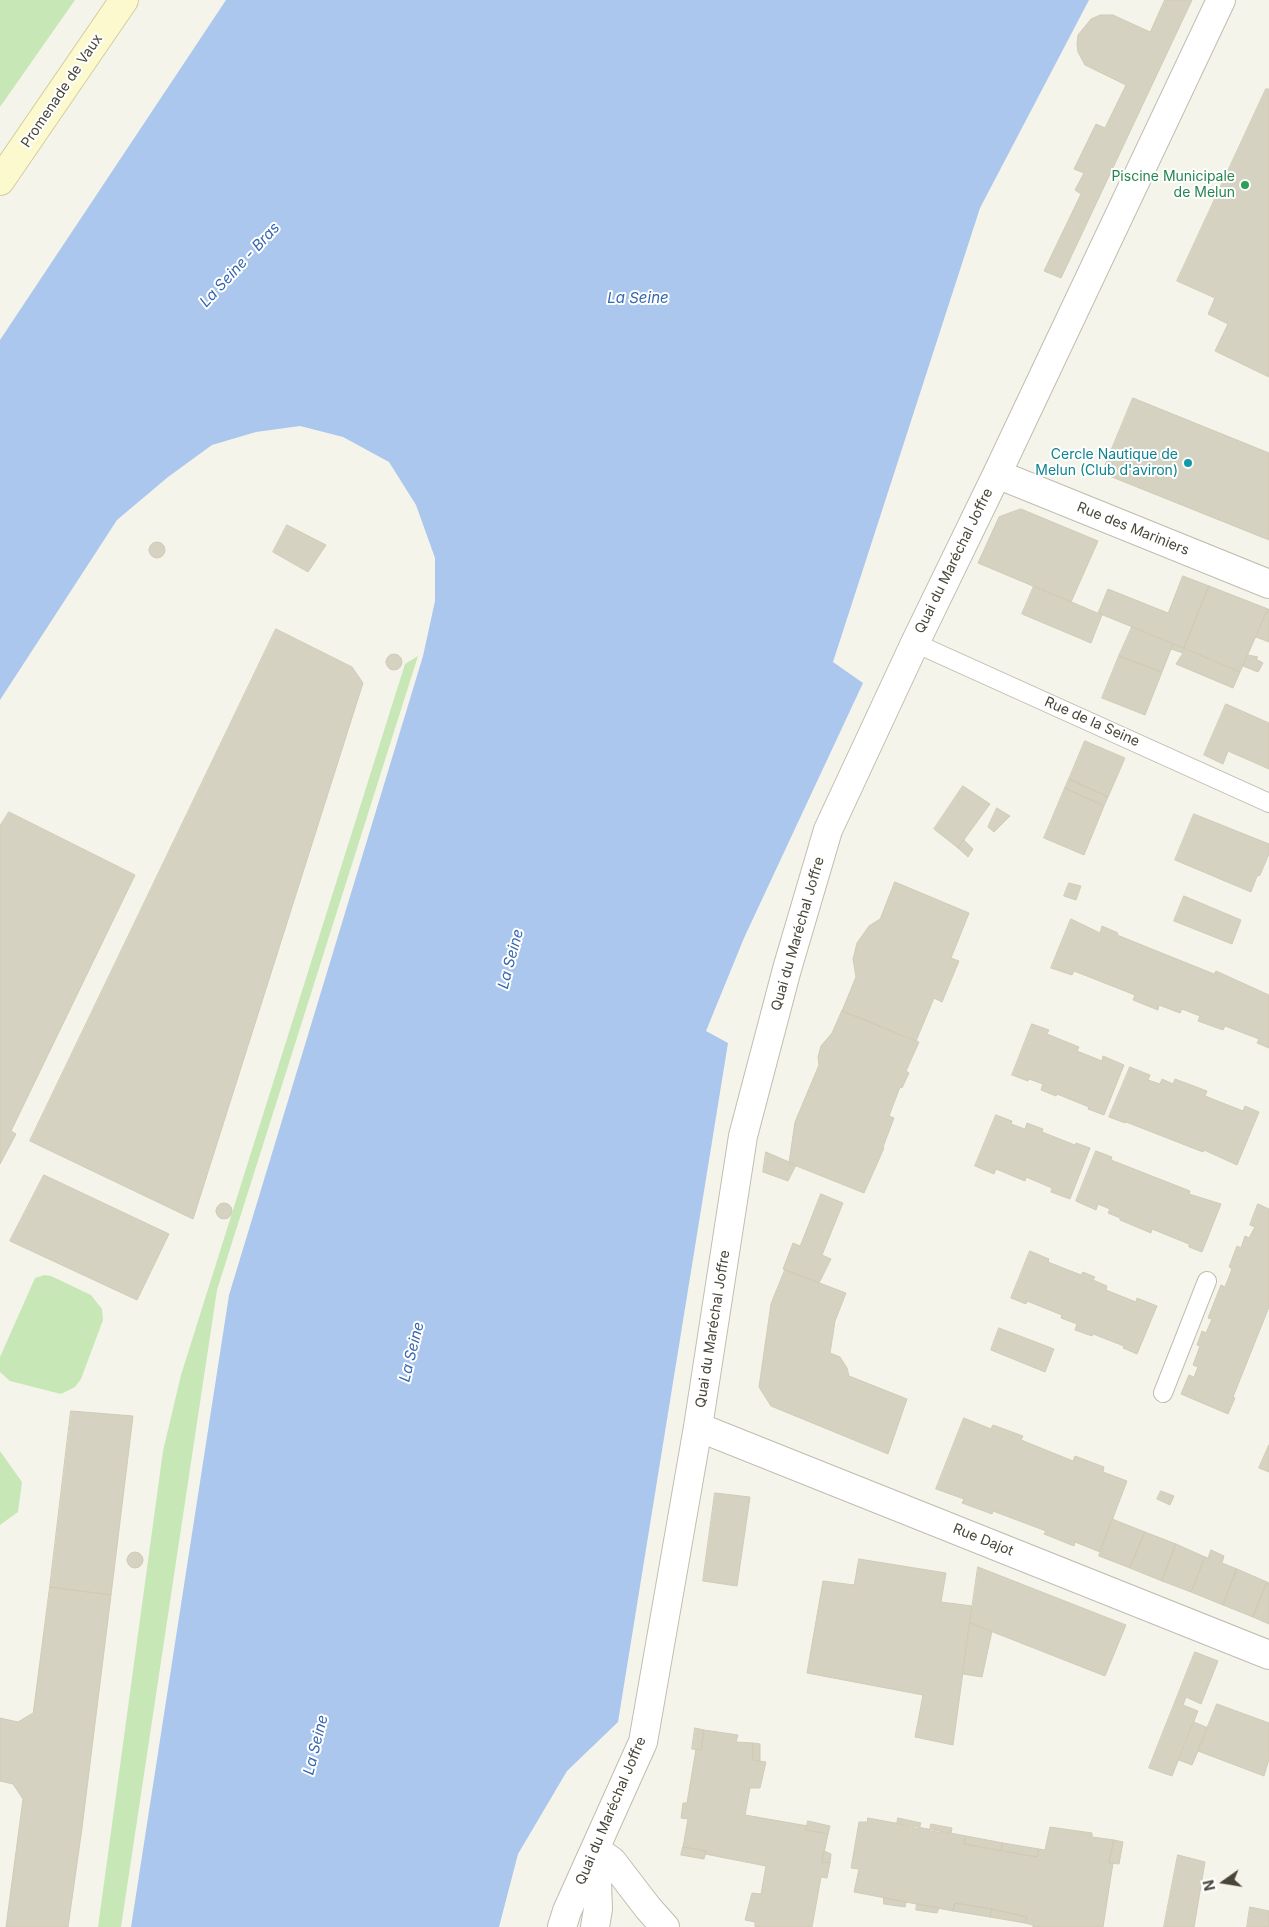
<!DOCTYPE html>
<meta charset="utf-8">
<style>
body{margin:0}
#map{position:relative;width:1269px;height:1927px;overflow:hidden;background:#f5f4eb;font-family:Inter,sans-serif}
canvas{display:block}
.north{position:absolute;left:1199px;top:1857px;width:50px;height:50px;-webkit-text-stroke:4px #fff;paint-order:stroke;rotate:257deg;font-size:14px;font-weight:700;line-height:20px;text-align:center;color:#494639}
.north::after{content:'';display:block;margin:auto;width:18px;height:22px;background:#494639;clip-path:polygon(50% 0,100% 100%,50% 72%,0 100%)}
</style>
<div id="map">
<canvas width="1269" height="1927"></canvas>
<div class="north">N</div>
</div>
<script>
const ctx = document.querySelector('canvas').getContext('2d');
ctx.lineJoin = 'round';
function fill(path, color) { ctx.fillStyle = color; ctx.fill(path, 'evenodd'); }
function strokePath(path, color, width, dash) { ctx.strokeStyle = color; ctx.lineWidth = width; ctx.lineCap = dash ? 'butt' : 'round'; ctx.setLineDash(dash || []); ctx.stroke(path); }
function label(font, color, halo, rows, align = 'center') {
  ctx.font = font + ' Inter,sans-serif'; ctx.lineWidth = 4; ctx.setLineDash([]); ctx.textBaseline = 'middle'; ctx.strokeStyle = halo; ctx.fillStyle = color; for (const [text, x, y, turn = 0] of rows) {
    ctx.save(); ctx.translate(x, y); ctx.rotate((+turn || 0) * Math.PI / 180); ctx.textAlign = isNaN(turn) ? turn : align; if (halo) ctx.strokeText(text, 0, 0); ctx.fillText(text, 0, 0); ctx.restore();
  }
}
fill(new Path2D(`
 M0 0H75L0 107Z
 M418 656 217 1290 121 1927H98L163 1451 181 1375 405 664Z
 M44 1275 51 1276 91 1295 102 1309 103 1320 81 1379 75 1387 61 1394 10 1381 0 1372V1357L35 1278Z
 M0 1451 22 1482 18 1512 0 1525Z`), '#c8e7b6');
fill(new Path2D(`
 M226 0H1089L980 208 833 662 863 683 744 938 706 1031 728 1043 618 1722 567 1771 518 1854 499 1927H131L229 1295 423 656 435 601V558L416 505 389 462 343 437 300 426 256 432 212 445 168 477 117 520 0 700V340Z`), '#abc7ee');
const building = new Path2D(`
 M1165 0H1192L1061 278 1044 271 1081 194 1075 190 1084 173 1074 169 1096 124 1105 128 1126 85 1085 65 1078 52 1077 45 1078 35 1091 19 1100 15H1113L1150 32Z
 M1266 89H1269V377L1215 351 1228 324 1208 314 1215 298 1177 281Z
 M1133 398 1269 453V540L1102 473Z
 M1021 509 1098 541 1071 602 978 563 999 517Z
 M287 525 326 545 308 572 273 552Z
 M149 550a8 8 0 1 1 16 0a8 8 0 1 1-16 0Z
 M1183 576 1209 586 1184 648 1098 613 1108 589 1168 613Z
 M1034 586 1102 615 1091 643 1022 614Z
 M1209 586 1268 609 1240 672 1184 648Z
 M1268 609 1269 610V642L1256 637Z
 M1132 627 1173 644 1162 672 1119 656Z
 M276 629 352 667 363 683 193 1219 30 1141Z
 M1173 644 1240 672 1233 688 1176 664 1183 653 1171 649Z
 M386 662a8 8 0 1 1 16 0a8 8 0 1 1-16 0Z
 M1248 655 1258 657 1256 659 1263 663 1258 672 1243 666Z
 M1119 656 1162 672 1145 715 1102 698Z
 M1226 704 1269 723V769L1228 751 1223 764 1204 755Z
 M1085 741 1125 758 1108 797 1069 779Z
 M1069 779 1108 797 1104 806 1065 788Z
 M963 786 990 804 958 848 934 829Z
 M1065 788 1104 806 1084 855 1044 838Z
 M997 808 1010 816 994 832 988 827Z
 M9 812 135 875 11 1131 16 1134 0 1164V826Z
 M1194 814 1269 844V854L1260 875 1257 876 1251 892 1175 860Z
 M964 840 973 849 968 857 958 848Z
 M895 882 969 913 951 958 959 961 942 1002 934 998 916 1041 842 1011 856 977 853 959 857 943 869 926 880 919Z
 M1069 883 1081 886 1076 900 1064 896Z
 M1184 896 1241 920 1232 944 1174 921Z
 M1071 919 1100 933 1102 926 1118 933 1117 935 1214 974 1216 971 1269 995V1048L1257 1043 1259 1039 1225 1026 1223 1030 1198 1021 1200 1016 1182 1009 1180 1013 1159 1005 1158 1010 1133 1000 1135 995 1074 971 1072 975 1051 968Z
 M842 1011 919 1042 906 1071 909 1073 902 1088 900 1087 889 1116 894 1118 883 1147 884 1148 864 1193 789 1163 795 1122 819 1065 818 1057 821 1046 832 1033Z
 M1032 1024 1049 1030 1047 1034 1079 1047 1077 1051 1102 1061 1103 1056 1124 1065 1104 1115 1088 1109 1089 1107 1057 1094 1056 1096 1041 1090 1043 1084 1029 1079 1028 1081 1012 1075Z
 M1130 1067 1150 1075 1148 1080 1160 1084 1162 1079 1173 1084 1175 1079 1207 1091 1205 1096 1243 1111 1245 1106 1259 1112 1237 1165 1204 1150 1203 1152 1126 1122 1125 1123 1109 1117Z
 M996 1115 1012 1121 1011 1124 1025 1129 1027 1123 1043 1129 1042 1132 1075 1145 1076 1143 1090 1148 1070 1199 1051 1192 1052 1188 1026 1177 1025 1181 996 1169 994 1174 975 1166Z
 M1096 1151 1112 1157 1111 1160 1190 1191 1189 1194 1221 1204 1202 1252 1189 1247V1244L1152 1229 1151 1233 1120 1220V1218L1108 1213 1110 1209 1098 1204 1096 1210 1076 1201Z
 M766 1152 796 1165 788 1181 763 1172Z
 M44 1175 169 1234 137 1300 10 1241Z
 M821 1194 843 1203 822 1255 831 1259 819 1283 783 1269 793 1243 800 1246Z
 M216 1211a8 8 0 1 1 16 0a8 8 0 1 1-16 0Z
 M1258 1204 1269 1209V1307L1233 1397 1235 1398 1228 1414 1181 1394 1189 1375 1194 1377 1198 1367 1193 1365 1200 1346 1197 1345 1202 1331 1206 1333 1212 1319 1208 1318 1221 1285 1225 1287 1232 1269 1229 1267 1237 1246 1241 1248 1245 1236 1249 1238 1255 1227 1250 1225Z
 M1030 1251 1049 1259 1048 1262 1081 1275 1083 1272 1095 1277 1093 1280 1107 1286 1106 1290 1136 1302 1137 1298 1157 1306 1137 1354 1123 1348 1124 1346 1093 1334 1092 1336 1075 1330 1077 1324 1061 1318 1062 1315 1027 1301 1026 1304 1011 1298Z
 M785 1270 846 1293 835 1321 830 1353 840 1357 847 1368 849 1376 907 1399 888 1454 771 1406 759 1387 771 1304Z
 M999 1328 1054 1349 1045 1372 991 1350Z
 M71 1411 133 1416 111 1595 50 1587Z
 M964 1418 991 1429 993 1425 1023 1436 1021 1440 1073 1461 1075 1456 1104 1467 1103 1472 1127 1481 1100 1552 1075 1542 1074 1546 1044 1534 1046 1531 993 1511 992 1514 962 1503 964 1499 936 1489Z
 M1269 1445V1472L1259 1468Z
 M1161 1491 1174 1496 1170 1505 1157 1499Z
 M715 1493 750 1497 737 1586 703 1581Z
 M1112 1519 1145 1532 1130 1568 1099 1556Z
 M1145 1532 1176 1544 1162 1581 1130 1568Z
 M1176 1544 1205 1557 1191 1592 1162 1581Z
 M1211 1550 1224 1556 1222 1563 1237 1569 1223 1605 1191 1592 1205 1557 1208 1558Z
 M127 1560a8 8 0 1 1 16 0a8 8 0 1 1-16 0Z
 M859 1559 946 1573 941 1602 972 1606 953 1745 915 1737 923 1695 807 1673 823 1581 854 1585Z
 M978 1567 1126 1625 1105 1676 970 1623Z
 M1237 1569 1267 1582 1253 1617 1223 1605Z
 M1267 1582 1269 1583V1624L1253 1617Z
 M50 1587 111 1595 82 1828 68 1927H6L23 1799 13 1784 0 1781V1718L18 1722 33 1713Z
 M970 1623 992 1631 982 1677 963 1674Z
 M1195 1652 1218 1661 1201 1704 1186 1697 1183 1705 1198 1711 1172 1776 1149 1768Z
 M1217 1704 1269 1723V1759L1264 1776 1198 1751Z
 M1194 1722 1208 1728 1192 1765 1179 1760Z
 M695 1728 704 1730 701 1750 692 1749Z
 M704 1730 738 1735 736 1742 753 1743V1760L766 1762 760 1788H750L745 1815 808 1826 806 1830 828 1834 822 1862 830 1863 827 1878 821 1877 812 1927H755V1922L745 1920 752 1893 761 1894 766 1866 705 1854 706 1851 683 1847 688 1819 681 1818 683 1803H687L696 1749 701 1750Z
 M753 1743 760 1744V1761L753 1760Z
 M868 1818 966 1836 964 1844 1037 1857 1039 1849 1045 1850 1050 1827 1092 1833V1837L1114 1840 1109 1863H1113L1103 1927H1033V1925L1025 1923 1027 1917 992 1909 955 1903 953 1911 854 1892 859 1869 851 1868 859 1822H867Z
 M898 1818 921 1823 919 1829 897 1824Z
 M808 1821 830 1826 828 1834 806 1830Z
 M931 1824 952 1828 951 1834 930 1831Z
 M966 1836 1003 1843 1001 1851 964 1844Z
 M1114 1840 1123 1842 1119 1864 1109 1863Z
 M1003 1843 1039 1849 1037 1857 1001 1851Z
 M683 1847 706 1851 704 1859 681 1855Z
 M824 1851 831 1854 830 1863 822 1862Z
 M1178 1855 1205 1862 1194 1927H1164Z
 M884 1898 906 1902 905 1907 884 1904Z
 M955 1903 992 1909 990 1917 953 1911Z
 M917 1904 939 1908 937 1913 916 1910Z
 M1250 1907 1269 1911V1927H1247Z
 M992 1909 1027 1917 1025 1923 990 1917Z`);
fill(building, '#d6d2c1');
strokePath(building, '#d1cbb5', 1);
const service = new Path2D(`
 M915 643 1269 803
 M1163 1393 1207 1281`);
const minor = new Path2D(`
 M997 474 1269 584
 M698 1427 1269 1655
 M596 1850 612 1861 648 1908 665 1927
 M562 1927 567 1911 643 1742 698 1427 743 1136 787 969 828 830 915 643 997 474 1221 0
 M595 1927 598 1909 596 1854`);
const secondary = new Path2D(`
 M0 181 124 0`);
strokePath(service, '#c0bdae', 20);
strokePath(minor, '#c0bdae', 30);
strokePath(secondary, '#d2ce9d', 30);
strokePath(service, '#fff', 18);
strokePath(minor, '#fff', 28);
strokePath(secondary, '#fcf9ce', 28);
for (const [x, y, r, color] of [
 [1245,185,5,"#2e9e5b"],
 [1188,463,5,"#0f9aa8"]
]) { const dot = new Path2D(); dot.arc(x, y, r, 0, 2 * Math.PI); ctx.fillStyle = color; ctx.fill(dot); strokePath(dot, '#fff', 2); }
label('14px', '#494639', '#fff', [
 ["Promenade de Vaux",62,91,-56],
 ["Rue des Mariniers",1133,529,22],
 ["Quai du Maréchal Joffre",954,561,-64],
 ["Rue de la Seine",1092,722,24],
 ["Quai du Maréchal Joffre",798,934,-74],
 ["Quai du Maréchal Joffre",713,1329,-81],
 ["Rue Dajot",983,1540,22],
 ["Quai du Maréchal Joffre",611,1811,-67]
]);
label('14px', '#27864d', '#fff', [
 ["Piscine Municipale",1235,177],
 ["de Melun",1235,193]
], 'right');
label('14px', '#0d838f', '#fff', [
 ["Cercle Nautique de",1178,455],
 ["Melun (Club d'aviron)",1178,471]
], 'right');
label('italic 15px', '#3667b1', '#fff', [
 ["La Seine - Bras",240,265,-47],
 ["La Seine",638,298],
 ["La Seine",511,959,-75],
 ["La Seine",412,1352,-76],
 ["La Seine",316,1745,-76]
]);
</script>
